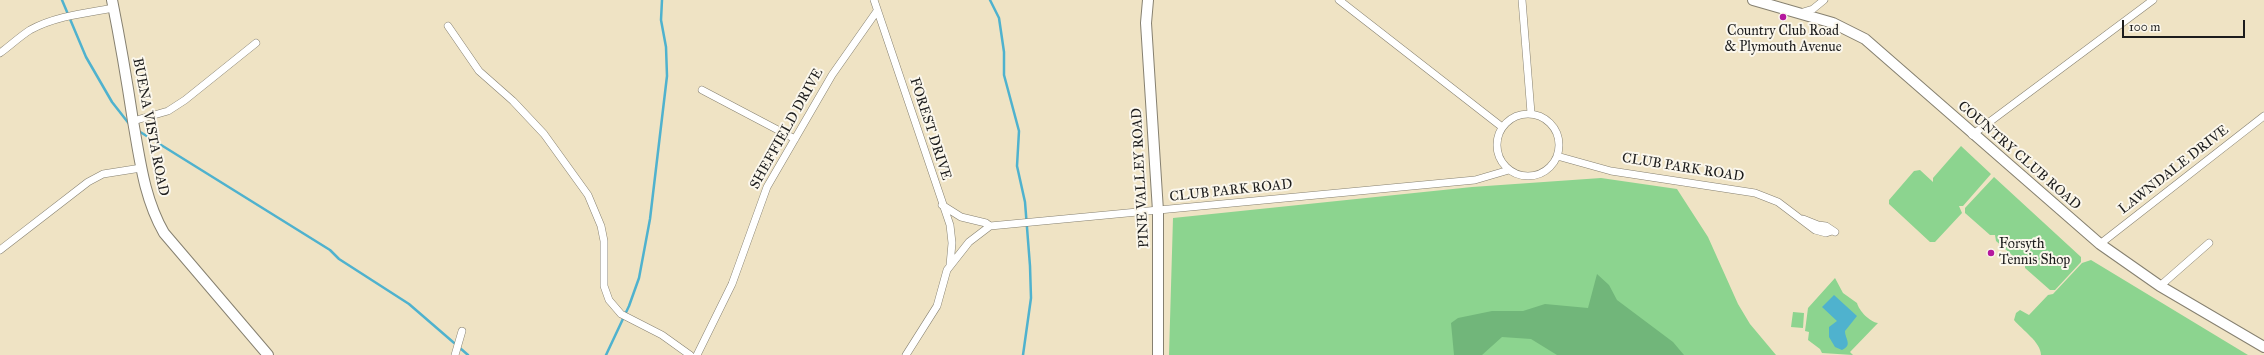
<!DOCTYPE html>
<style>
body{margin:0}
#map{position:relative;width:2264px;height:355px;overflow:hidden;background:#efe3c4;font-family:"IM FELL Great Primer",serif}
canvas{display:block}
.scale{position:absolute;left:2122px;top:20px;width:123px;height:18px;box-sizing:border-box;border:2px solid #1c1c1c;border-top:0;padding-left:5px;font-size:12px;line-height:14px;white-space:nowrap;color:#1c1c1c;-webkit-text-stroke:3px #fbf7ec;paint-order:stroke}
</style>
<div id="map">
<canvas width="2264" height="355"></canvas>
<div class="scale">100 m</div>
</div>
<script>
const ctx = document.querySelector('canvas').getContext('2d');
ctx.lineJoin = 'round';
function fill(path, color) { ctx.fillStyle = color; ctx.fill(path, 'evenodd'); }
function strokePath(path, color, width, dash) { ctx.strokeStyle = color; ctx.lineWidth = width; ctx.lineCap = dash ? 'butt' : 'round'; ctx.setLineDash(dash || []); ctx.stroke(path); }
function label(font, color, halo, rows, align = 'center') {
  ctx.font = font + ' "IM FELL Great Primer",serif'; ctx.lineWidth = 4; ctx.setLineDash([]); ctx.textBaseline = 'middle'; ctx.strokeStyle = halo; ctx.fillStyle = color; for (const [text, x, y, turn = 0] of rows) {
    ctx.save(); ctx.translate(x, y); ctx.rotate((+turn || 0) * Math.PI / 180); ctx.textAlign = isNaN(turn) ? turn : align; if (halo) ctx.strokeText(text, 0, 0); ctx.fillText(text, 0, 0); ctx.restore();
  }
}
fill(new Path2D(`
 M1961 146 1991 174 1963 206H1959L1962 213 1935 242H1930L1889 204V200L1914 171 1920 170 1933 182V178Z
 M1994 177 2081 257V262L2055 290H2050L2025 268V263L2020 262 1996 241 1995 235H1990L1965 213V208Z
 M1601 178 1677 189 1708 237 1738 304 1750 324 1776 355H1169L1173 218 1472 187Z
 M2091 260 2248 355H2041C2041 342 2022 330 2014 320L2016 313 2020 310 2029 315 2048 295 2053 294 2082 263Z
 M1835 278 1843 293 1857 303C1859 311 1870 322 1878 323L1850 352 1853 355 1822 353 1820 349 1808 340 1809 332 1805 331 1808 308Z
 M1793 312 1804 313 1803 328 1791 327Z`), '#8cd48f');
fill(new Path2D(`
 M1597 274 1609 285 1617 300 1673 342 1684 355H1557L1531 339 1502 337 1482 355H1454L1451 323 1458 318 1492 311H1523L1545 304 1588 308Z`), '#71b67a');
fill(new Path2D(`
 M1834 295 1857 316 1845 331C1845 339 1853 345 1842 350L1835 347 1829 337V327L1837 321 1822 307Z`), '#4fb2ce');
strokePath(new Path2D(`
 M62 0 86 57 112 102 130 125
 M990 0 999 18 1004 52V75L1019 131 1017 166 1025 202 1030 266 1031 298 1023 355
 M137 130 330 250 339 259 409 304 468 355
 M606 355 629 306 639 278 650 219 667 76 666 47 661 20 662 0`), '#4fb2ce', 2.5);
const street = new Path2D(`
 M874 0 950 225 952 243 950 265
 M1339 0 1502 127
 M1522 0 1531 113
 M1800 13 1813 9 1824 0
 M448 26 479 71 513 101 544 134 588 195 601 226 604 241V286L609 300 621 314 662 335 690 355
 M0 53C10 46 19 37 30 30 55 16 86 13 114 8
 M702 90 795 139
 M1497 145a31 31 0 1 1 62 0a31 31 0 1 1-62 0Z
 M133 121 168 111 185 100 256 43
 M1972 135 2153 0
 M1557 156 1611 171 1755 193 1778 202 1815 230 1826 233 1832 231
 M942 205 961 217 986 223 990 226
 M1803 219 1818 225 1826 226 1835 232
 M2100 244 2264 116
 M0 250 88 182 103 174 141 168
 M2160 286 2209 243
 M455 355 462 331
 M697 355 732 284 767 187 832 75 877 11
 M906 355 937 306 947 270 969 242 990 226 1475 180 1509 170`);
const secondary = new Path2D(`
 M112 0C120 40 127 81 133 121 140 160 144 198 164 233L268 355
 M1148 0 1146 23 1158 211V355
 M1753 0 1833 23 1865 39 2100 244 2160 286 2264 347`);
strokePath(street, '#868070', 8);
strokePath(secondary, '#868070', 12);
strokePath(street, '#fff', 7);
strokePath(secondary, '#fff', 10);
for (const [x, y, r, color] of [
 [1783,17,4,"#b5179e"],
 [1991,253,4,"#b5179e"]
]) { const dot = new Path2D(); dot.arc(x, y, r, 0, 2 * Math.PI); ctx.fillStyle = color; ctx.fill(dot); strokePath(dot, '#fbf7ec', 1.5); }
label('14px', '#1c1c1c', '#fbf7ec', [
 ["Country Club Road",1783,32],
 ["& Plymouth Avenue",1783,48],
 ["Forsyth",1999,245,"left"],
 ["Tennis Shop",1999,261,"left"]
]);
label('14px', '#1c1c1c', '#fbf7ec', [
 ["BUENA VISTA ROAD",150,127,79],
 ["SHEFFIELD DRIVE",787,129,-61],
 ["FOREST DRIVE",930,129,72],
 ["COUNTRY CLUB ROAD",2019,156,41],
 ["CLUB PARK ROAD",1683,168,9],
 ["LAWNDALE DRIVE",2174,170,-38],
 ["PINE VALLEY ROAD",1141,178,-93],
 ["CLUB PARK ROAD",1231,191,-6]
]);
</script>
